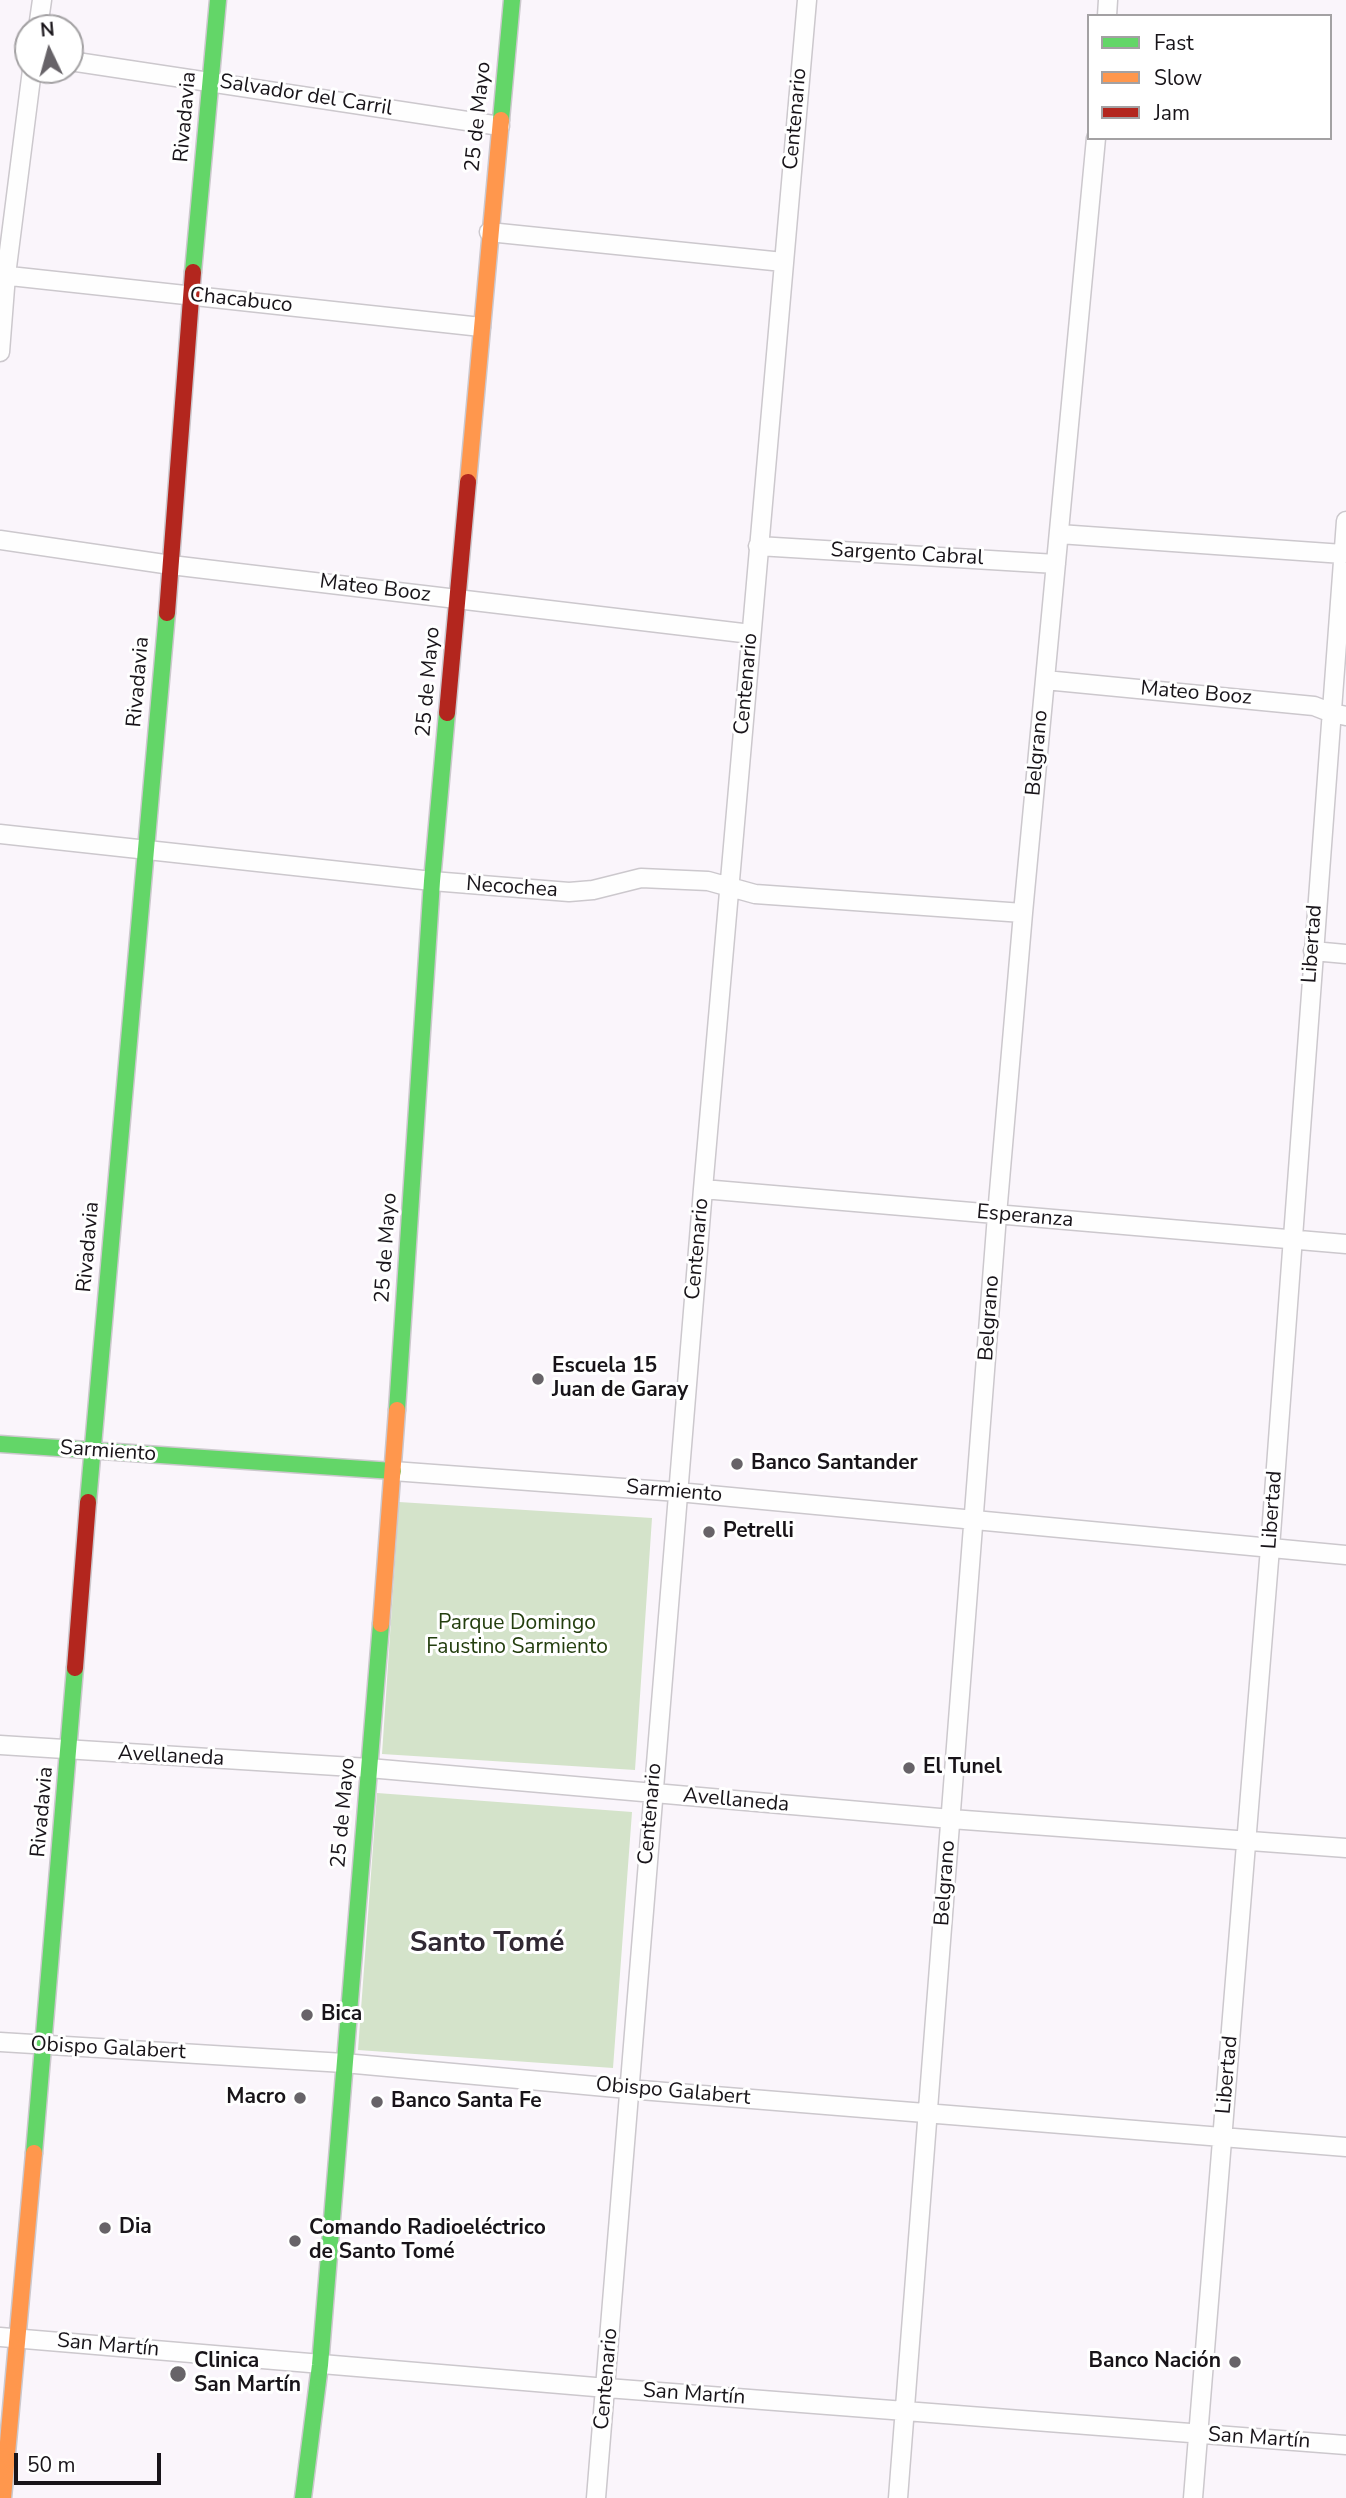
<!DOCTYPE html>
<meta charset="utf-8">
<style>
body{margin:0}
#map{position:relative;width:1346px;height:2498px;overflow:hidden;background:#faf5fb;font-family:"Nunito Sans",sans-serif}
canvas{display:block}
.legend{position:absolute;left:1087px;top:14px;width:245px;height:126px;box-sizing:border-box;background:#fff;border:2px solid #a3a1a3;margin:0;padding:9px 12px;list-style:none;font-size:21px;color:#181419}
.legend li{display:flex;align-items:center;gap:14px;height:35px}
.legend b{width:35px;border:2px solid #a3a1a3}
.north{position:absolute;left:14px;top:14px;width:70px;height:70px;box-sizing:border-box;background:#fff;border:2px solid #a3a1a3;border-radius:50%;rotate:355deg;font-size:19px;font-weight:700;line-height:28px;text-align:center;color:#181419}
.north::after{content:'';display:block;margin:auto;width:24px;height:32px;background:#676368;clip-path:polygon(50% 0,100% 100%,50% 72%,0 100%)}
.scale{position:absolute;left:14px;top:2453px;width:147px;height:32px;box-sizing:border-box;border:4px solid #181419;border-top:0;padding-left:9px;font-size:21px;line-height:24px;white-space:nowrap;color:#181419;-webkit-text-stroke:5px #fff;paint-order:stroke}
</style>
<div id="map">
<canvas width="1346" height="2498"></canvas>
<ul class="legend">
<li><b style="height:9px;background:#63d668"></b>Fast</li>
<li><b style="height:9px;background:#ff974d"></b>Slow</li>
<li><b style="height:9px;background:#b3261e"></b>Jam</li>
</ul>
<div class="north">N</div>
<div class="scale">50 m</div>
</div>
<script>
const ctx = document.querySelector('canvas').getContext('2d');
ctx.lineJoin = 'round';
function fill(path, color) { ctx.fillStyle = color; ctx.fill(path, 'evenodd'); }
function strokePath(path, color, width, dash) { ctx.strokeStyle = color; ctx.lineWidth = width; ctx.lineCap = dash ? 'butt' : 'round'; ctx.setLineDash(dash || []); ctx.stroke(path); }
function label(font, color, halo, rows, align = 'center') {
  ctx.font = font + ' "Nunito Sans",sans-serif'; ctx.lineWidth = 6; ctx.setLineDash([]); ctx.textBaseline = 'middle'; ctx.strokeStyle = halo; ctx.fillStyle = color; for (const [text, x, y, turn = 0] of rows) {
    ctx.save(); ctx.translate(x, y); ctx.rotate((+turn || 0) * Math.PI / 180); ctx.textAlign = isNaN(turn) ? turn : align; if (halo) ctx.strokeText(text, 0, 0); ctx.fillText(text, 0, 0); ctx.restore();
  }
}
fill(new Path2D(`
 M399 1502 652 1518 635 1770 382 1754Z
 M377 1793 632 1812 613 2068 358 2050Z`), '#d4e3ca');
const street = new Path2D(`
 M1107 16 1108 0
 M38 28 42 0
 M70 61 500 126
 M489 232 783 262
 M0 275 481 327
 M0 352 6 275 32 70
 M1059 534 1343 554
 M0 540 171 565 751 634
 M758 546 1056 564
 M1045 680 1314 706 1332 713 1346 716
 M0 834 432 881 569 892 593 890 641 878 708 881 755 894 1023 913
 M1313 951 1346 954
 M703 1189 1346 1244
 M393 1471 678 1492 1346 1555
 M0 1745 369 1768 951 1819 1346 1848
 M0 2042 344 2063 628 2089 1346 2147
 M0 2337 607 2388 1346 2445
 M596 2498 703 1189 807 0
 M898 2498 997 1215 1023 913 1096 138
 M1193 2498 1270 1548 1346 521`);
const fast = new Path2D(`
 M501 120 512 0
 M193 272 218 0
 M397 1410 432 881 447 713
 M0 1444 393 1471
 M88 1502 167 613
 M34 2153 75 1668
 M303 2498 320 2365 381 1624`);
const slow = new Path2D(`
 M468 482 501 120
 M381 1624 397 1410
 M3 2498 34 2153`);
const jam = new Path2D(`
 M167 613 193 272
 M447 713 468 482
 M75 1668 88 1502`);
strokePath(street, '#ccc8cd', 21);
strokePath(fast, '#ccc8cd', 19);
strokePath(slow, '#ccc8cd', 19);
strokePath(jam, '#ccc8cd', 19);
strokePath(street, '#fefefe', 18);
strokePath(fast, '#63d668', 16);
strokePath(slow, '#ff974d', 16);
strokePath(jam, '#b3261e', 16);
for (const [x, y, r, color] of [
 [538,1379,7,"#676368"],
 [737,1464,7,"#676368"],
 [709,1532,7,"#676368"],
 [909,1768,7,"#676368"],
 [307,2015,7,"#676368"],
 [300,2098,7,"#676368"],
 [377,2102,7,"#676368"],
 [105,2228,7,"#676368"],
 [295,2241,7,"#676368"],
 [1235,2362,7,"#676368"],
 [178,2374,9,"#676368"]
]) { const dot = new Path2D(); dot.arc(x, y, r, 0, 2 * Math.PI); ctx.fillStyle = color; ctx.fill(dot); strokePath(dot, '#fff', 2.5); }
label('21px', '#181419', '#fff', [
 ["Salvador del Carril",306,96,9],
 ["Rivadavia",186,117,-85],
 ["25 de Mayo",479,117,-84],
 ["Centenario",796,119,-85],
 ["Chacabuco",241,301,6],
 ["Sargento Cabral",907,555,3],
 ["Mateo Booz",375,589,7],
 ["Rivadavia",139,682,-85],
 ["25 de Mayo",429,682,-85],
 ["Centenario",747,684,-85],
 ["Mateo Booz",1196,694,5],
 ["Belgrano",1038,753,-85],
 ["Necochea",512,888,4],
 ["Libertad",1313,944,-86],
 ["Esperanza",1025,1217,5],
 ["Rivadavia",89,1247,-85],
 ["25 de Mayo",387,1248,-86],
 ["Centenario",698,1249,-85],
 ["Belgrano",990,1318,-86],
 ["Sarmiento",108,1452,4],
 ["Sarmiento",674,1492,5],
 ["Libertad",1273,1510,-86],
 ["Avellaneda",171,1757,3],
 ["Avellaneda",736,1801,5],
 ["Rivadavia",43,1812,-85],
 ["25 de Mayo",344,1813,-85],
 ["Centenario",651,1814,-85],
 ["Belgrano",946,1883,-86],
 ["Obispo Galabert",108,2049,3],
 ["Libertad",1228,2075,-85],
 ["Obispo Galabert",673,2092,5],
 ["San Martín",108,2346,5],
 ["Centenario",607,2379,-85],
 ["San Martín",694,2395,4],
 ["San Martín",1259,2439,4]
]);
label('bold 21px', '#181419', '#fff', [
 ["Escuela 15",552,1367],
 ["Juan de Garay",552,1391],
 ["Banco Santander",751,1464],
 ["Petrelli",723,1532],
 ["El Tunel",923,1768],
 ["Bica",321,2015],
 ["Macro",286,2098,"right"],
 ["Banco Santa Fe",391,2102],
 ["Dia",119,2228],
 ["Comando Radioeléctrico",309,2229],
 ["de Santo Tomé",309,2253],
 ["Clinica",194,2362],
 ["San Martín",194,2386],
 ["Banco Nación",1221,2362,"right"]
], 'left');
label('21px', '#233e0e', '#fff', [
 ["Parque Domingo",517,1624],
 ["Faustino Sarmiento",517,1648]
]);
label('bold 28px', '#312934', '#fff', [
 ["Santo Tomé",487,1944]
]);
</script>
